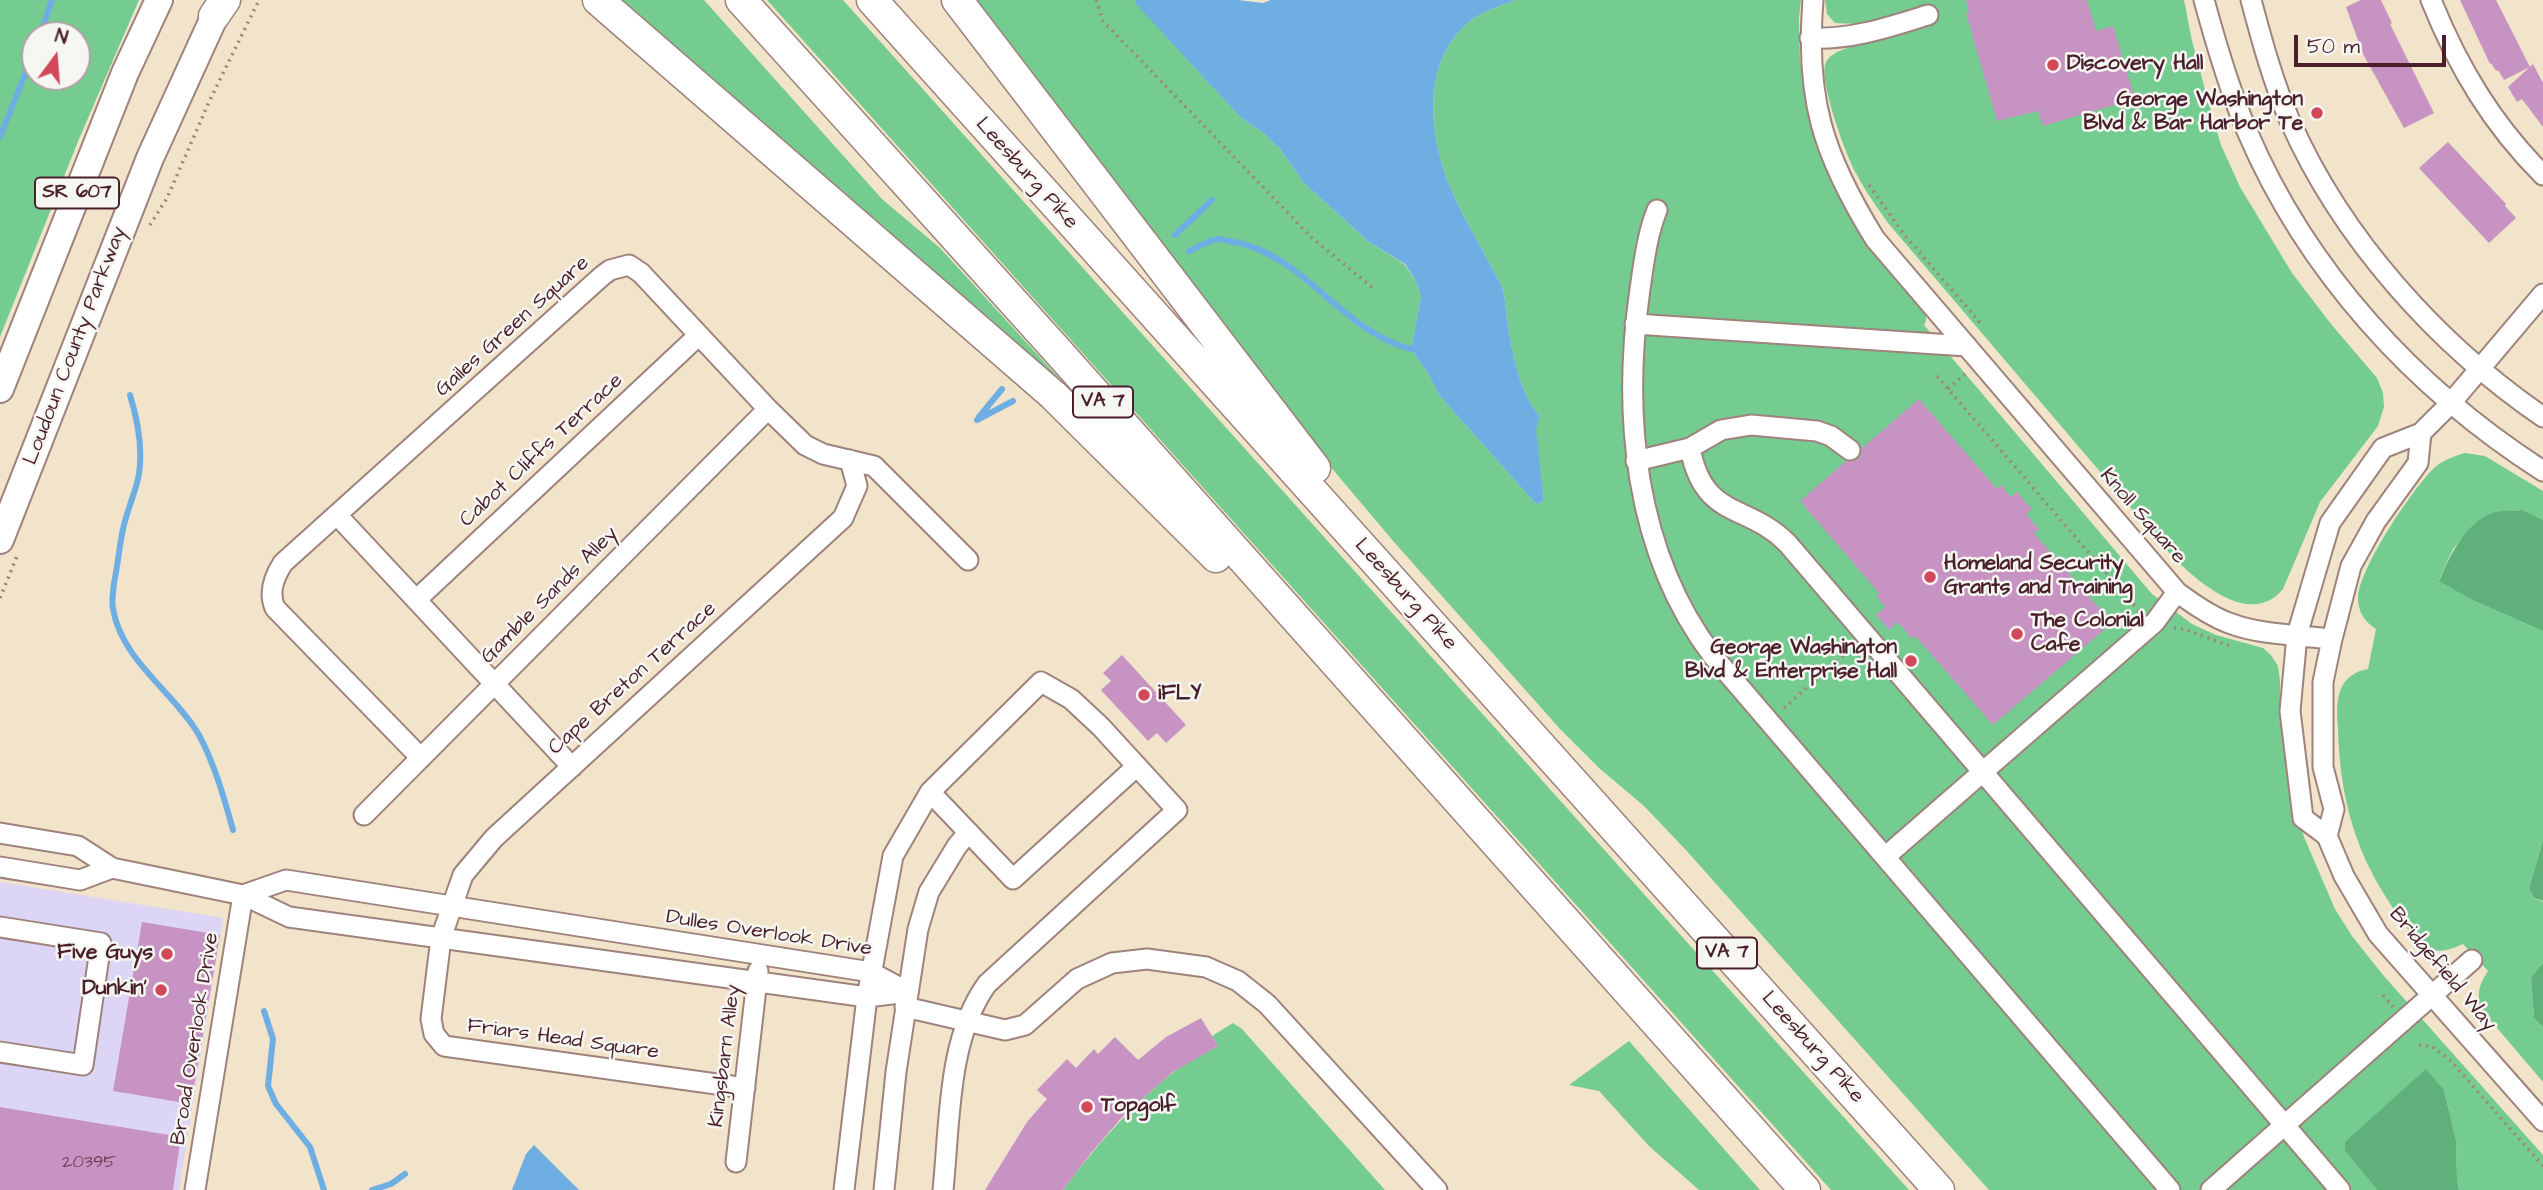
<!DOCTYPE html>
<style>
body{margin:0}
#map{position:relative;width:2543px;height:1190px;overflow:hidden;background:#f1e4cb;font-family:"Architects Daughter",sans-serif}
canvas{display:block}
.north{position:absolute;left:21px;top:21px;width:70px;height:70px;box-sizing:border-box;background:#f6f6f2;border:2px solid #b1a0a2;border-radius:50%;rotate:16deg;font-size:19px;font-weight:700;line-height:28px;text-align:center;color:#4a1f2b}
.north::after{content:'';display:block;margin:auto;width:24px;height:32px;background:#d1495b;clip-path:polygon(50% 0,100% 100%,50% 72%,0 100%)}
.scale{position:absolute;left:2294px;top:35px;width:152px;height:32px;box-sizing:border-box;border:4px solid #4a1f2b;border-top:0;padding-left:9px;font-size:21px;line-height:24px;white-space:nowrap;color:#4a1f2b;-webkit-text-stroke:5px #f6f6f2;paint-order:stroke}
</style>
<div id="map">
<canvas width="2543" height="1190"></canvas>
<div class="north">N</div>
<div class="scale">50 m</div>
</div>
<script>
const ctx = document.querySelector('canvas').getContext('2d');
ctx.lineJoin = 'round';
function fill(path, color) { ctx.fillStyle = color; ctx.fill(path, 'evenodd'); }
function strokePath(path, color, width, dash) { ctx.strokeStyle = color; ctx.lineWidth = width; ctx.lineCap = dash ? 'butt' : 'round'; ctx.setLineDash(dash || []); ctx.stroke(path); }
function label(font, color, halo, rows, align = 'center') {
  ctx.font = font + ' "Architects Daughter",sans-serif'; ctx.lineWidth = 5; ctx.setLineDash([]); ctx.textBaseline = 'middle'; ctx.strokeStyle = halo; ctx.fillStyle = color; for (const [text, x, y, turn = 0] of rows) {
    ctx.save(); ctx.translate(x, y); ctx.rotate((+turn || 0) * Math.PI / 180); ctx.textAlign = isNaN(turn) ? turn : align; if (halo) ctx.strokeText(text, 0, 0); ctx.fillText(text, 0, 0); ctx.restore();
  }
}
fill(new Path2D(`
 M0 882 223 918 179 1190H0Z`), '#dcd5f6');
fill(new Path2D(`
 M0 0H139L79 139 0 337ZM35 35H77V77H35Z
 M619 0H704L882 199 940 248 1080 401C926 268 774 132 619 0Z
 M767 0H843L1909 1190H1831Z
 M973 0H1135L1136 3 1240 117 1262 132 1280 149 1304 183 1369 242 1404 264 1416 281 1421 297 1411 349 1427 372 1439 395 1536 504 1544 501 1535 429 1540 416C1518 393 1510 342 1506 311 1505 304 1505 296 1503 290 1501 282 1495 274 1491 266 1478 241 1463 217 1452 191 1429 138 1420 64 1468 23 1482 11 1499 6 1516 0H1801L1799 18 1800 60 1808 106 1926 306V321L1924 325 2152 594 2192 624 2216 635 2263 648 2271 655 2278 666 2280 681V713L2287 779 2304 837 2335 909 2352 936 2383 975 2543 1155V1190H2459L2457 1179 2456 1140 2444 1090 2345 1151 2377 1190H1989L1685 849 1644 806 1599 768 1560 729 1394 542 1253 375Z
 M1825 0H2184L2192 41 2209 104 2221 145 2240 187 2292 273 2331 324 2377 378 2383 393 2384 407 2378 426 2320 502 2283 589C2250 629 2197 581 2171 555L1888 223C1877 207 1865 191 1856 173 1846 156 1820 83 1825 65 1829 51 1850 48 1861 43L1855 24 1835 23 1827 14Z
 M2465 453 2485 456 2543 491V520L2523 510 2495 512 2474 524 2453 549 2439 580 2472 600 2543 631V840L2529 888 2534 898 2543 902V963L2531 977 2534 1018 2543 1027V1082L2480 1008C2477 993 2479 984 2488 971L2463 944C2450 950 2435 955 2422 945 2407 932 2379 888 2370 869 2348 825 2339 777 2338 728 2337 716 2336 703 2340 691 2345 678 2355 671 2368 669L2376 629C2365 622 2358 612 2358 598 2359 568 2413 488 2435 467 2444 460 2454 456 2465 453Z
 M1233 1023 1242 1029 1385 1190H1063C1095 1147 1129 1108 1171 1074 1185 1063 1202 1055 1218 1046L1212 1036Z
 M1629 1041 1760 1190H1699L1649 1146 1599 1091 1569 1085Z`), '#74cc91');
fill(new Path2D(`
 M2523 510 2543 520V631L2472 600 2439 581C2451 554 2465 522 2495 512 2503 510 2514 511 2523 510Z
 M2543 840V901L2534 898 2529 888Z
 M2543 963V1027L2534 1018 2531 977Z
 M2426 1069 2444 1090 2456 1140 2457 1179 2459 1190H2377L2345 1151V1142Z`), '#5fb07b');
fill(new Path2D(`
 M1135 0H1238L1263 3 1271 0H1516C1499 6 1482 11 1468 23 1420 64 1429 138 1452 191 1463 217 1478 241 1491 266 1495 274 1501 282 1503 290 1505 296 1505 304 1506 311 1510 342 1518 393 1540 416L1536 430 1544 501 1536 504 1439 395 1427 372 1411 349 1421 297 1416 281 1405 264 1369 242 1304 183 1280 149 1262 132 1240 117 1135 3Z
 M534 1145 579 1190H512L526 1154Z`), '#6eaee2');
strokePath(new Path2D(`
 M40 35 52 0
 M0 137 35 49
 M1175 235 1212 200
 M1189 251C1198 247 1209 240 1219 239 1224 239 1230 242 1235 242 1306 256 1342 332 1411 349
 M130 395C138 421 143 447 139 474 136 491 128 508 124 525 120 540 119 556 116 572 114 584 111 597 113 609 122 661 174 692 199 735 215 765 224 798 233 830
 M979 417 1002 389
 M977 420 1013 401
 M264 1011 273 1039 268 1086 276 1104 310 1147 324 1190
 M372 1190 391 1184 405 1174`), '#6eaee2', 6);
fill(new Path2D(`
 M1966 0H2087L2096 31 2113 26 2135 99 2043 126 2038 111 1997 121 1966 13H1969Z
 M2361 0H2381L2392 23 2390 24 2434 113 2404 128 2363 54 2346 7Z
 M2460 0H2496L2530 67 2504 80 2498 70 2496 71 2491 63 2490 64Z
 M2533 64 2543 83V127L2522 99 2517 102 2508 87Z
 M2448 142 2506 204 2505 206 2516 218 2489 243 2419 168Z
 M1919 399 1997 489 2001 485 2011 497 2017 492 2032 509 2026 514 2039 529 2034 533 2112 623 1993 725 1915 636 1912 639 1898 622 1889 630 1876 615 1885 607 1876 596 1879 593 1800 501 1846 461H1854L1859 458 1862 448Z
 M1122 655 1186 725 1166 743 1157 733 1148 741 1101 690 1111 681 1103 673Z
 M142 922 220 935 191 1104 113 1091Z
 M1201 1018 1218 1046 1173 1072 1124 1115 1091 1153 1063 1190H985L1027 1122 1047 1099 1037 1090 1067 1059 1076 1068 1094 1049 1098 1054 1115 1037 1138 1060 1166 1037Z
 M0 1107 181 1137 173 1190H0Z`), '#c693c3');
const minor = new Path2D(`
 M1813 0C1805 99 1823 155 1875 239L2177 592C2193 604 2210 616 2229 623 2260 635 2298 635 2332 639
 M2204 0C2216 44 2229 89 2247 131 2307 272 2415 389 2543 471
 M2251 0C2262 41 2273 82 2290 121 2342 239 2438 345 2543 417
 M2431 0C2458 67 2492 124 2543 175
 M1810 38C1852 40 1889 27 1928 15
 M1657 210C1647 235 1644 262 1640 289 1622 414 1634 552 1713 656L2170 1190
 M2543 294 2450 404 2421 433 2383 448 2330 523 2297 635 2290 711 2303 818 2327 836 2344 876 2378 934 2543 1121
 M1635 324 1967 346
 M1690 448C1704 521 1747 502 1788 544L2340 1190
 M1636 461 1690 448 1721 430 1751 425 1817 431 1831 436 1850 450
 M337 515 572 767
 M416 600 699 335
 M421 758 275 608C268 592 274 577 283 563L602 276 610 270 629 265 641 273 768 409 805 445 823 454 874 466 968 560
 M930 792 1013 879 1137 766
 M364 815 768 409
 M0 833 78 846 112 868 243 895 289 917 867 997 908 992
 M2327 836 2334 809 2323 767V682L2332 639 2351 566 2376 521 2418 463 2421 433
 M1885 857 2155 622 2177 592
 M0 867 80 880 112 868
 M243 895 286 880 871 972 908 992
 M0 927 101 943 83 1065 0 1052
 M905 1007 1005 1030 1025 1025 1077 979 1112 963 1147 959 1206 967 1238 981 1267 1004 1437 1190
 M745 1088 444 1046 434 1034 431 1019 441 938 463 875 494 838 843 518 857 486 850 460
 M736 1162 758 971
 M195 1190 243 895
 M844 1190 867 997 893 856 930 792 1041 682 1071 699 1101 727 1177 810 987 984C947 1039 950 1124 943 1190
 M884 1190 896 1072 918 929 929 892 957 846 968 833
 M2211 1190 2472 960`);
const major = new Path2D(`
 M0 389 125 73 159 0
 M0 540 150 158 222 0`);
const highway = new Path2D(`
 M598 0 1053 395 1216 557
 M741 0 1054 347 1805 1190
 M872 0 1939 1190
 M957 0 1315 468
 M214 16 225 0`);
strokePath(minor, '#9e827b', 23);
strokePath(major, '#9e827b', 30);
strokePath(highway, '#9e827b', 33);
strokePath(new Path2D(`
 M1096 0 1103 21 1311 237 1374 289
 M1869 185 1906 237 1979 321 1977 327
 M150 225 167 198 209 102 259 0
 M1937 376 2139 611
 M1948 389 1965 374
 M0 598 17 556
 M2174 628 2184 629 2230 646
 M1784 708 1851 648
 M2383 995 2393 1007
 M2419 1045 2431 1046 2450 1060 2543 1166`), '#9e827b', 3.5, [2, 5]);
strokePath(minor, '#fff', 19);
strokePath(major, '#fff', 26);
strokePath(highway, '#fff', 30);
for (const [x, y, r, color] of [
 [2053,65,7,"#d1495b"],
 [2317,113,7,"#d1495b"],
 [1930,577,7,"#d1495b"],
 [2017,634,7,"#d1495b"],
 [1911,661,7,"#d1495b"],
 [1144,695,7,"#d1495b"],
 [167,954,7,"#d1495b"],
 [161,990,7,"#d1495b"],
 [1087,1107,7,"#d1495b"]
]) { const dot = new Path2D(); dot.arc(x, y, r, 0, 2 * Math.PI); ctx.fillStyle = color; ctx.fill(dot); strokePath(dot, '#f6f6f2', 2.5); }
label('18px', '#693c51', null, [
 ["20395",89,1163]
]);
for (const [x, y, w] of [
 [77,193,84],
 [1103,402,60],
 [1727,953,60]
]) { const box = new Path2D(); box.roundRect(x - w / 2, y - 15.5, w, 31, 5); ctx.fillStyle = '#f6f6f2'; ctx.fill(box); strokePath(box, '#4a1f2b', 2); }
label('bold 19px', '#4a1f2b', null, [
 ["SR 607",77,193],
 ["VA 7",1103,402],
 ["VA 7",1727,953]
]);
label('bold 21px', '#4a1f2b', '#f6f6f2', [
 ["Discovery Hall",2067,65],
 ["George Washington",2303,101,"right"],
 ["Blvd & Bar Harbor Te",2303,125,"right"],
 ["Homeland Security",1944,565],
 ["Grants and Training",1944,589],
 ["The Colonial",2031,622],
 ["Cafe",2031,646],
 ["George Washington",1897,649,"right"],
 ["Blvd & Enterprise Hall",1897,673,"right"],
 ["iFLY",1158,695],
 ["Five Guys",153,954,"right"],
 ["Dunkin'",147,990,"right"],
 ["Topgolf",1101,1107]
], 'left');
label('21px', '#4a1f2b', '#f6f6f2', [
 ["Leesburg Pike",1026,174,48],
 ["Gailes Green Square",513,327,-42],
 ["Loudoun County Parkway",76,346,-69],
 ["Cabot Cliffs Terrace",542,451,-43],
 ["Knoll Square",2142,517,49],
 ["Leesburg Pike",1405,595,48],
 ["Gamble Sands Alley",550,596,-45],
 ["Cape Breton Terrace",633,679,-42],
 ["Dulles Overlook Drive",769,934,9],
 ["Bridgefield Way",2442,970,50],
 ["Broad Overlook Drive",196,1039,-81],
 ["Friars Head Square",563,1040,8],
 ["Leesburg Pike",1812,1048,48],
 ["Kingsbarn Alley",726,1056,-83]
]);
</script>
